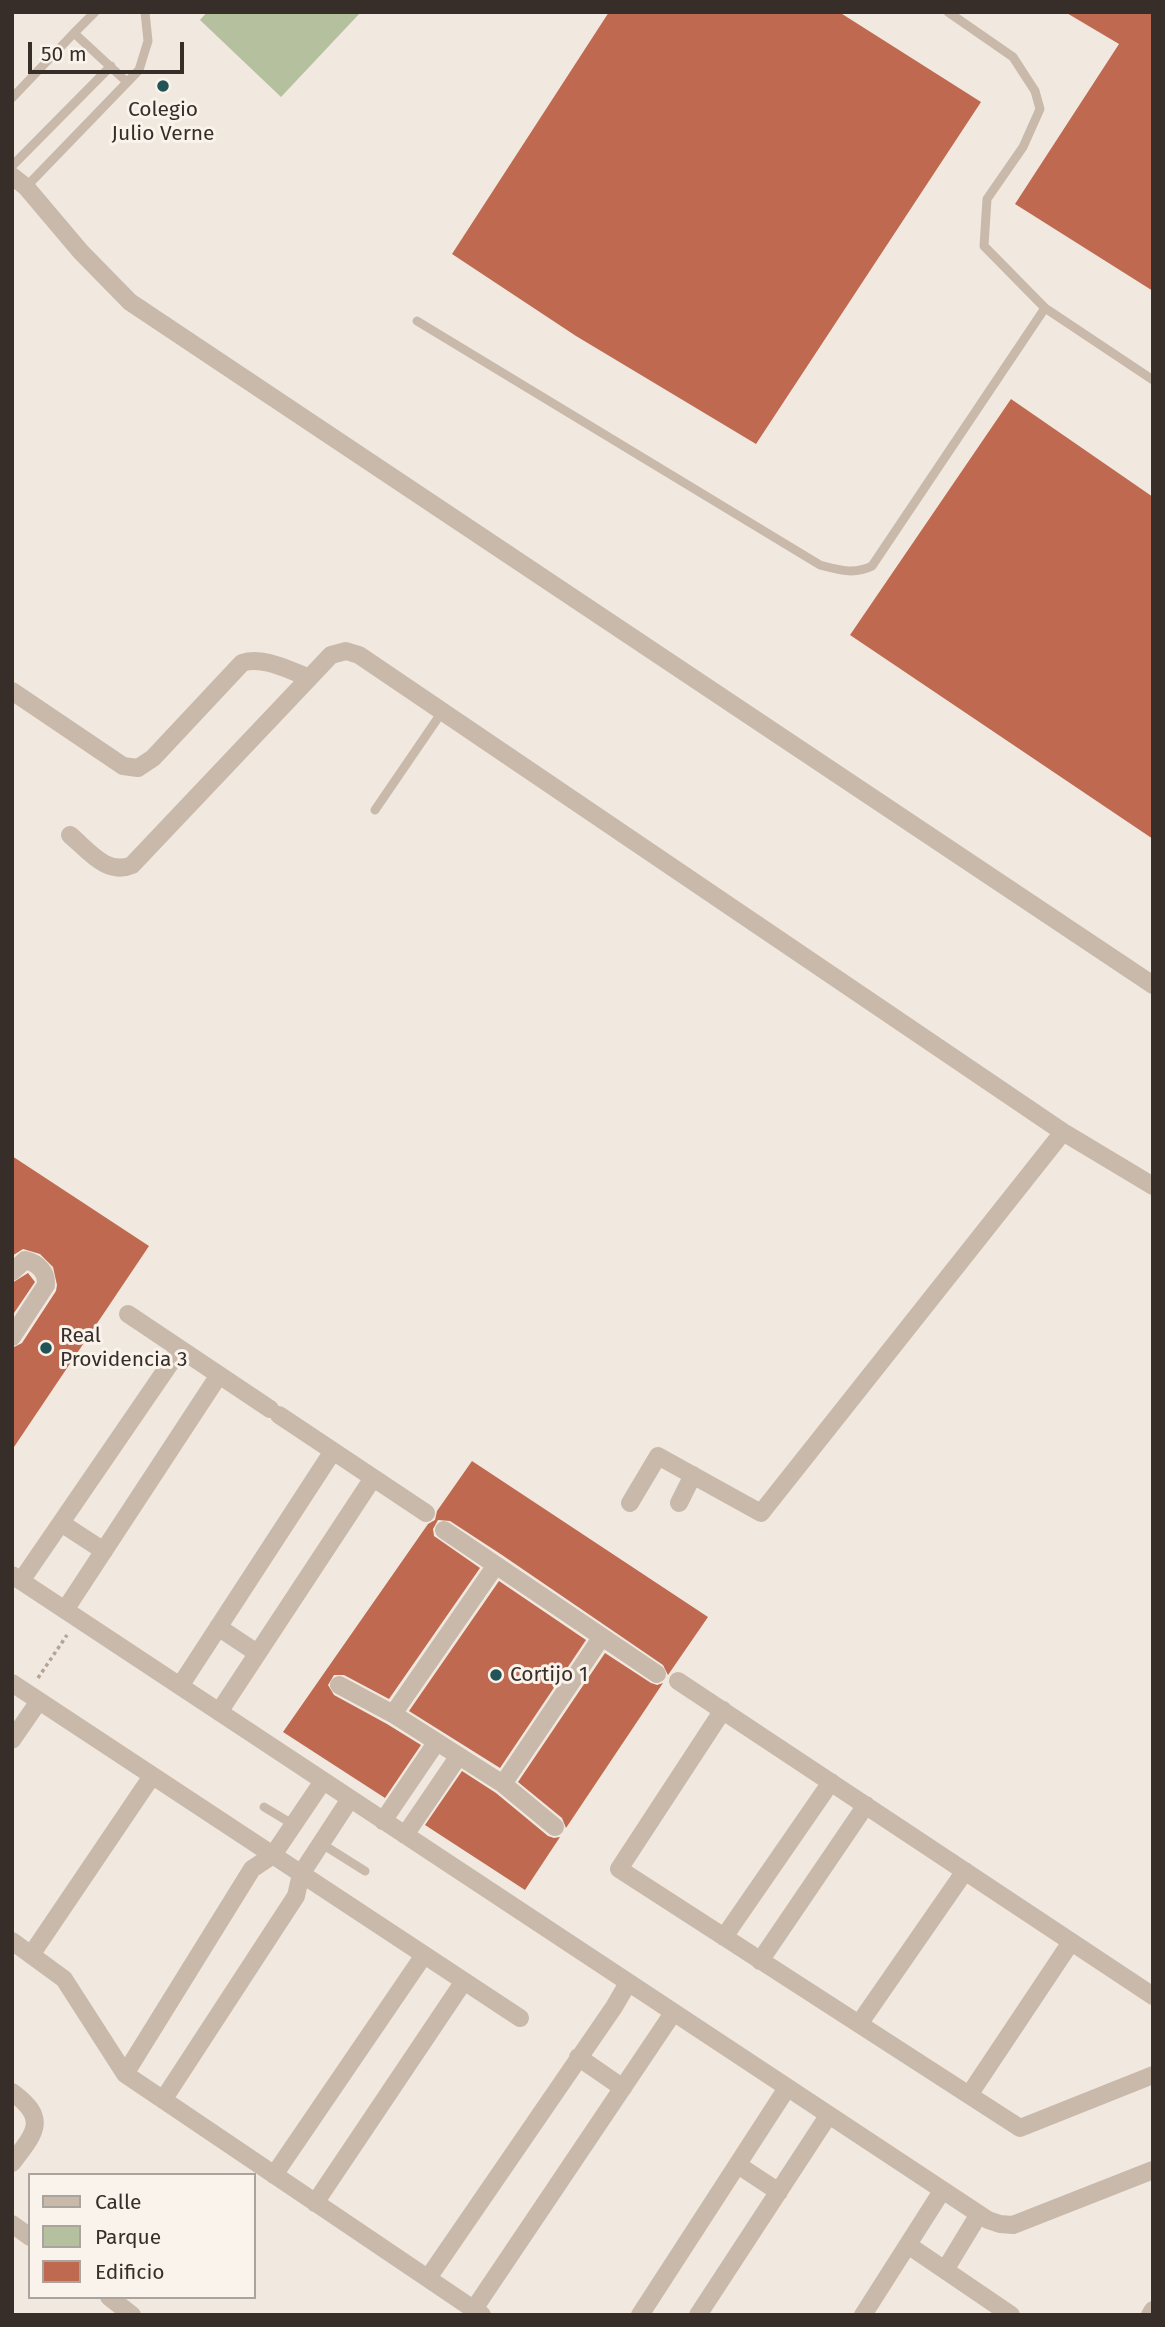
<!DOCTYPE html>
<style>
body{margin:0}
#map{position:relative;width:1165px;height:2327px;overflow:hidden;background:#f1e9df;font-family:"Fira Sans",sans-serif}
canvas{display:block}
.frame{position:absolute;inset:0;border:14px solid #372e2a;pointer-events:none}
.legend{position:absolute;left:28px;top:2173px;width:228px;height:126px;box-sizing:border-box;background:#f9f3eb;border:2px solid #aba49e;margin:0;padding:9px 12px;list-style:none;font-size:21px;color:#372e2a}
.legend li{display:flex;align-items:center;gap:14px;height:35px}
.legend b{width:35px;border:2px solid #aba49e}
.scale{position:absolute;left:28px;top:42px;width:156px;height:32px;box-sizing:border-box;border:4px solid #372e2a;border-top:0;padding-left:9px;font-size:21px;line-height:24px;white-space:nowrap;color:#372e2a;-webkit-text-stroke:5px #f9f3eb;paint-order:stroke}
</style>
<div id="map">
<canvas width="1165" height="2327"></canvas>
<div class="frame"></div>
<ul class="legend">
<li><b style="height:9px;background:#c9b9ab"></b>Calle</li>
<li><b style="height:19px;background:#b5c09f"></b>Parque</li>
<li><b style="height:19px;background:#bf6a50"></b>Edificio</li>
</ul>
<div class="scale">50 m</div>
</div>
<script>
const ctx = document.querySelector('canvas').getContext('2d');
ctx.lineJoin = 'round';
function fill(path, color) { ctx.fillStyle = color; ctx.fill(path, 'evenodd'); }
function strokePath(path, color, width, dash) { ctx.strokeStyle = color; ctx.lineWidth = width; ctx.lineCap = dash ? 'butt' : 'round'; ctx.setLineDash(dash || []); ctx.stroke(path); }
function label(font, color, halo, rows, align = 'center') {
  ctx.font = font + ' "Fira Sans",sans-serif'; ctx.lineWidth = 6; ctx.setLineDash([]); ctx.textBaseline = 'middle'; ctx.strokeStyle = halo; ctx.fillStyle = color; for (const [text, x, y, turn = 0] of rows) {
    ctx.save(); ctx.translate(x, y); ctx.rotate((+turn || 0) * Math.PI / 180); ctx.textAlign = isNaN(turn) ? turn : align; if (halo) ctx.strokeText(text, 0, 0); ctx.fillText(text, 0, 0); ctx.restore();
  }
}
fill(new Path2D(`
 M207 12H361L281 97 200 20Z`), '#b5c09f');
fill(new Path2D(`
 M609 12H839L981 102 756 444 576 336 452 254Z
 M1065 12H1153V291L1015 204 1119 44Z
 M1011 399 1153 497V839L850 635Z
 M12 1156 149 1246 12 1450V1348L22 1343 56 1291 57 1285 53 1267 40 1254 23 1249 12 1256Z
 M28 1273 35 1282 12 1316V1283Z
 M472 1461 708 1617 668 1675 663 1665 502 1555 450 1521 438 1520 433 1529 434 1536 480 1568 389 1699 344 1675H334L328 1685 334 1695 387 1724 421 1745 385 1798 283 1732 428 1524 435 1520 437 1511Z
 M499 1581 586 1640 500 1768 409 1711Z
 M605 1653 651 1683 657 1685 663 1683 566 1828 562 1818 518 1782Z
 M462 1771 496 1793 548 1836 554 1838 560 1837 525 1890 425 1825Z`), '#bf6a50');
strokePath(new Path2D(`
 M38 1678 67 1635`), '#b5a395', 3.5, [3.5, 3.5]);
strokePath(new Path2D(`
 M95 12 74 33 127 82
 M948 12 1013 57 1035 91 1040 109 1023 147 987 199 984 246 1045 308 1153 380
 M12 98 74 33
 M12 166 111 66
 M26 187 139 70 148 41 145 12
 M417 321 820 565C839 570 854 575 872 566L1045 308
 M375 810 442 712
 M264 1807 294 1825
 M322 1844 365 1871`), '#c9b9ab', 9);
strokePath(new Path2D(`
 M12 176 26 187 81 252 130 302 1153 985
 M12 691 123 766 138 768 153 758 242 663C263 656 288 670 308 677
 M70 835C89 851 107 876 132 865L331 655 346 651 359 655 1063 1132 1153 1186
 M12 1272 25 1260C37 1263 47 1271 46 1285L12 1337
 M128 1314 270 1409
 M279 1415 426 1513
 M630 1503 658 1456 761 1513 1063 1132
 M679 1503 693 1475
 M61 1523 104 1551
 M444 1530 657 1674
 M12 1575 988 2220 1000 2224 1013 2225 1153 2170
 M21 1581 180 1349
 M65 1610 219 1375
 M218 1627 257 1653
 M678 1681 1153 1996
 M12 1683 520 2018
 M339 1685 393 1714 503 1784 555 1827
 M180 1686 333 1451
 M723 1710 619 1869 1020 2128 1153 2075
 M219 1712 373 1478
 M393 1714 496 1565
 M12 1740 39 1701
 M503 1784 601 1638
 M383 1821 436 1743
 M405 1835 458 1757
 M724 1937 831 1782
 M12 1941 64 1979 125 2074 482 2315
 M31 1955 152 1776
 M760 1961 866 1805
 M859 2024 965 1871
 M578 2057 623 2088
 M125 2074 252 1869 273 1855 323 1781
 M12 2092C49 2119 35 2133 12 2163
 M969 2095 1071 1942
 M163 2100 296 1896 301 1874 350 1799
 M738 2165 779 2192
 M274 2175 424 1955
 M315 2203 464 1981
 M12 2224 30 2237
 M908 2245 1011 2315
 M945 2270 979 2214
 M428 2278 614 2007 628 1983
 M109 2297 132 2315
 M474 2309 673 2013
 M640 2315 787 2088
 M698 2315 828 2116
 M863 2315 942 2191
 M1150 2315 1153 2310`), '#c9b9ab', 18);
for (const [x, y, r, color] of [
 [163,86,7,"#225356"],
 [46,1348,7,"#225356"],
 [496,1675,7,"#225356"]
]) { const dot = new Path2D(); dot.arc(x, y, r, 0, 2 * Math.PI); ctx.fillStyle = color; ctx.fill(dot); strokePath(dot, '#f9f3eb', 2.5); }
label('21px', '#372e2a', '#f9f3eb', [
 ["Colegio",163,110,"center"],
 ["Julio Verne",163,134,"center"],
 ["Real",60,1336],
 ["Providencia 3",60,1360],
 ["Cortijo 1",510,1675]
], 'left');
</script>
